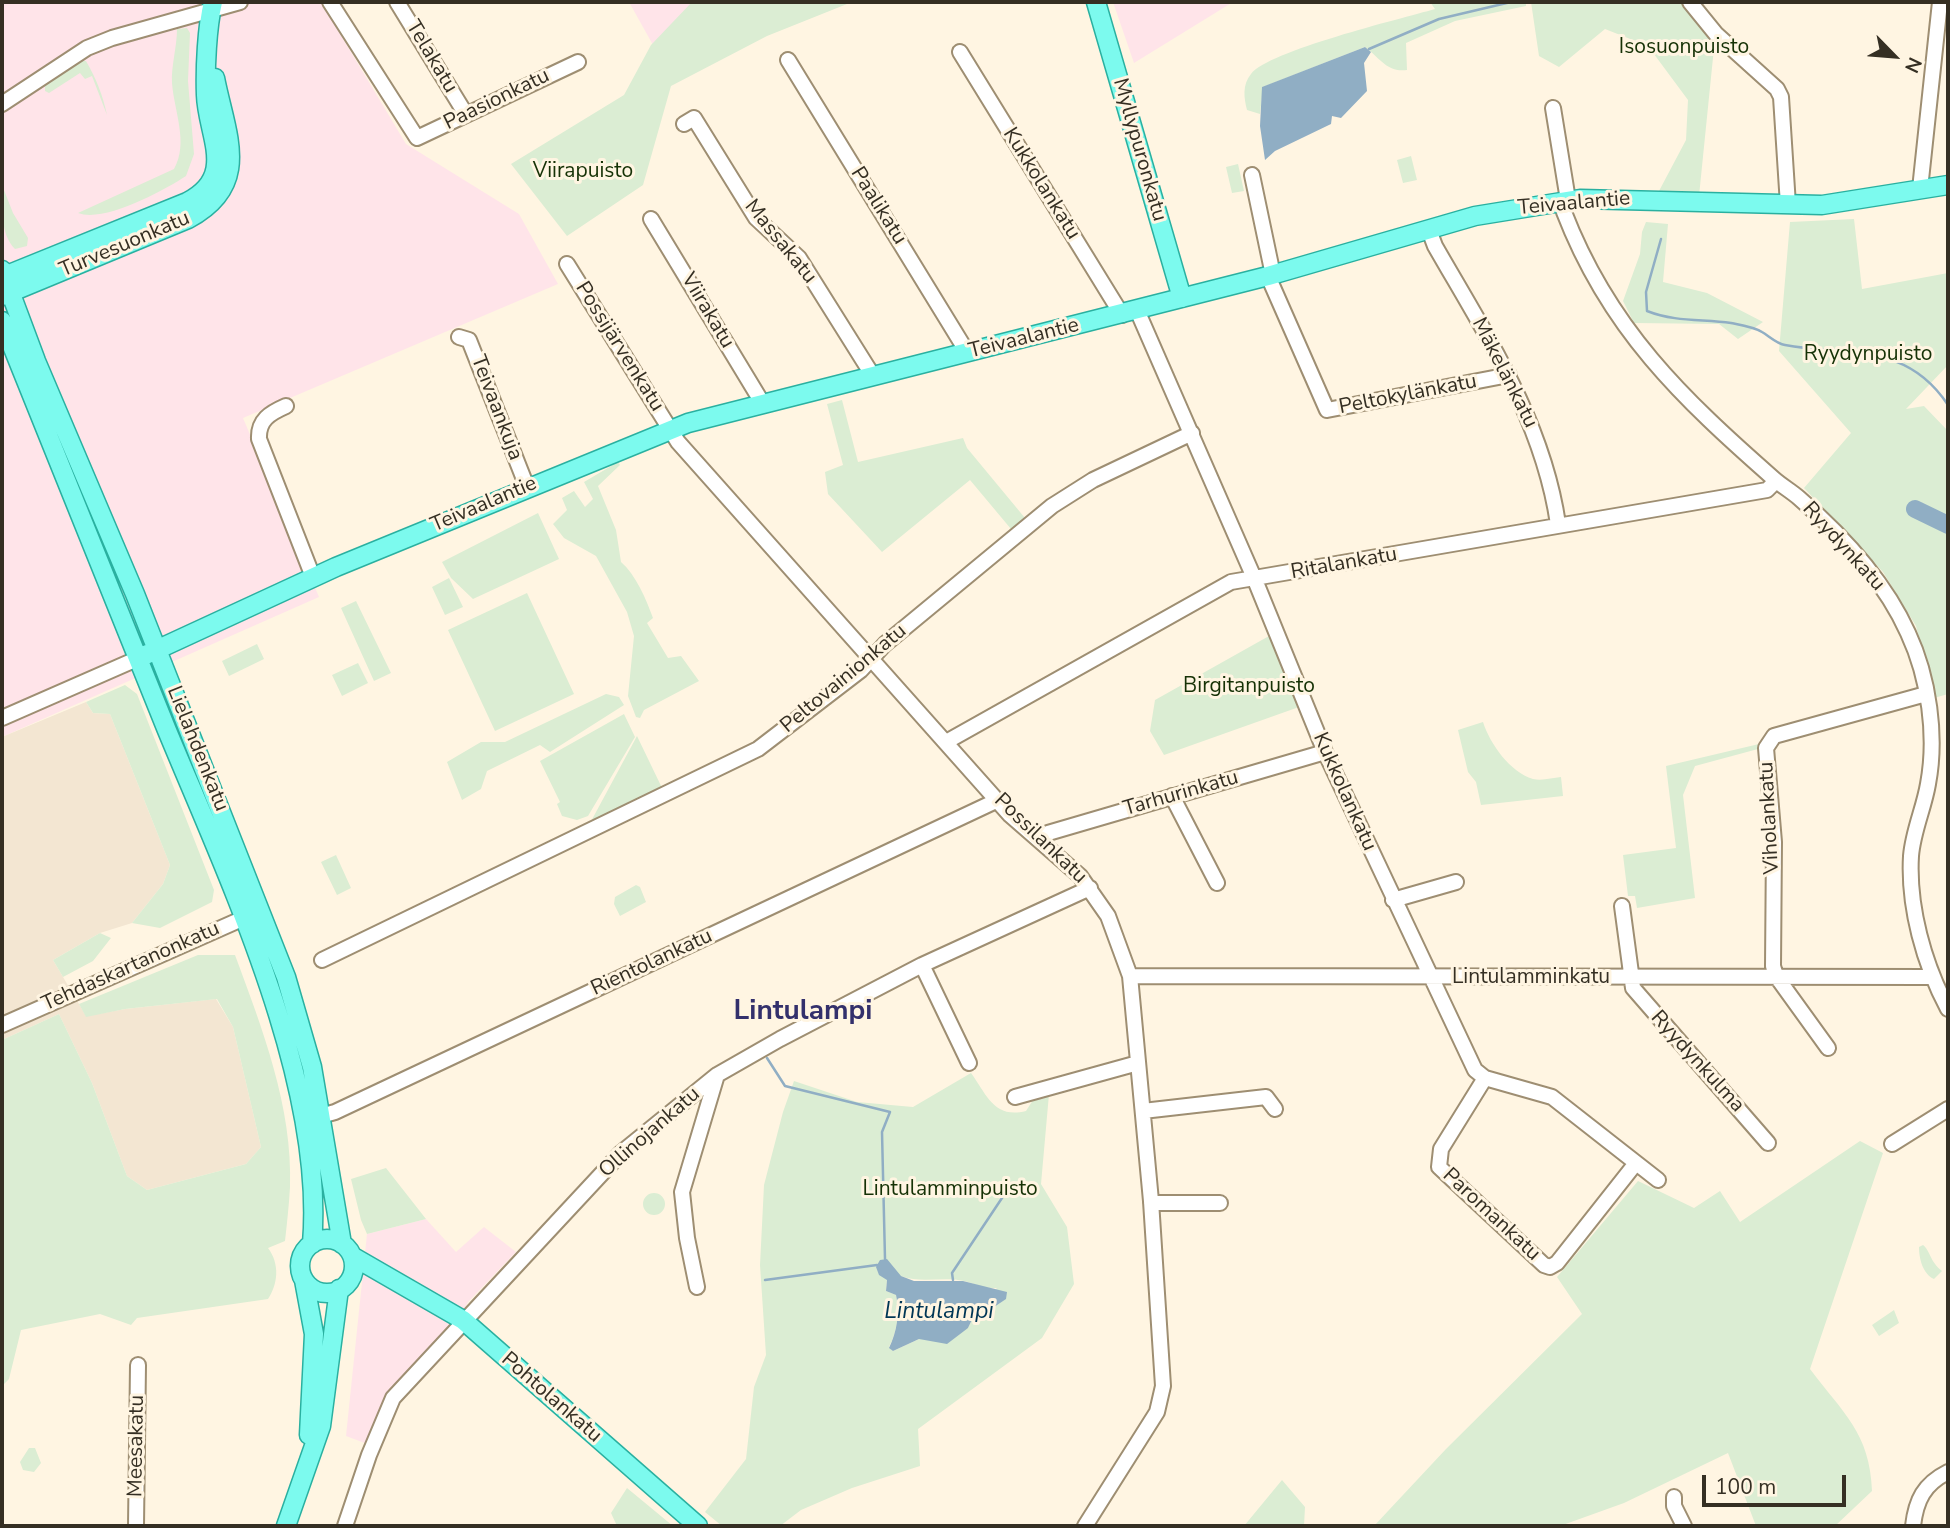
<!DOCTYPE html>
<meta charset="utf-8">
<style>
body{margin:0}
#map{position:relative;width:1950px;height:1528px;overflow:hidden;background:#fff5e2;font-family:"Nunito Sans",sans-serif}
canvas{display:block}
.frame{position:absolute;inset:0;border:4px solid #352f23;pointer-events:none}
.north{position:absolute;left:1859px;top:21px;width:70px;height:70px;-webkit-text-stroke:5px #fff5e2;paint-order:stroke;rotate:115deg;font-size:19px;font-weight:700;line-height:28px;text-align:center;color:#352f23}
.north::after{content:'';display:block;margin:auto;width:24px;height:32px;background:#352f23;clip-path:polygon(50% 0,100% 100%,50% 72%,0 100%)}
.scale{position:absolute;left:1702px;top:1475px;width:144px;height:32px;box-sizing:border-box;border:4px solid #352f23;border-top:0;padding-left:9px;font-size:21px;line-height:24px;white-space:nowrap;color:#352f23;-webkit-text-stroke:5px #fff5e2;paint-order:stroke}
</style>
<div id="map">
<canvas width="1950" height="1528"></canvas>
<div class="frame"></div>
<div class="north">N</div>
<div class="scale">100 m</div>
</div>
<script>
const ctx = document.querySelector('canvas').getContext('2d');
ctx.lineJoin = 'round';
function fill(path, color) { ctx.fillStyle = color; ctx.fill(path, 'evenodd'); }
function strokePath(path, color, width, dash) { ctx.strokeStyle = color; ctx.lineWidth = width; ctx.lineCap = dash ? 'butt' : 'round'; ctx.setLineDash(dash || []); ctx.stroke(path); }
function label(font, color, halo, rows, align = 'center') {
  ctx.font = font + ' "Nunito Sans",sans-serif'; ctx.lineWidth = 6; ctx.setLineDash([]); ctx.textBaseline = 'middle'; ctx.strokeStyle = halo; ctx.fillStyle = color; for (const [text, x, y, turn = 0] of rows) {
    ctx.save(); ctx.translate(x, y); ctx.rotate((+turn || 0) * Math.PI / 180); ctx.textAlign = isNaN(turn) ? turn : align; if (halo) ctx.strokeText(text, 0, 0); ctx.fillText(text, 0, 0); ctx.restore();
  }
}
fill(new Path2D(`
 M2 2H321L406 144 519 214 558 284 243 418 319 597 2 737Z
 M629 2H704L653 45Z
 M1113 2H1233L1134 63Z
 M426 1219 456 1252 484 1227 516 1252 469 1301 448 1332 403 1383 370 1445 346 1436 367 1234Z`), '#ffe4e9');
fill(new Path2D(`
 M86 702 93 713 110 714 170 865 163 884 132 923 100 933 53 960 86 1016 125 1009 216 999 233 1027 261 1147 246 1164 147 1190 127 1176 92 1083 59 1014 2 1040V737Z`), '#f3e6d2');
fill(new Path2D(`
 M692 2H852L767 36 671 86 643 185 567 236 511 164 624 95 651 45Z
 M1430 2H1526V6L1455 21 1406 43 1407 70C1387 73 1379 57 1365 47L1263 87 1260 114 1247 110C1244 98 1242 85 1251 74 1268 51 1400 19 1435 9Z
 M1531 2H1682L1715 38 1699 196 1659 191 1686 140 1688 100 1648 46 1605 29 1559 67 1539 56Z
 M187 28 190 33 188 81 194 154 186 176C163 191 104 223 78 213L174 169C189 143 174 111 172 83 171 66 177 47 177 29Z
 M81 61H86C96 78 103 96 107 115L92 76 85 79 80 73 49 93 45 91V86Z
 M1411 156 1417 180 1403 183 1397 160Z
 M1238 164 1244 191 1232 193 1226 167Z
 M2 185 13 213 28 238 27 246 15 249C0 234 2 206 2 185Z
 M1854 219 1862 289 1948 273V365L1906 409 1924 406 1948 431V694L1934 698 1916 626 1883 572 1804 488 1851 433 1779 351 1790 222Z
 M1646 222 1668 224 1663 282 1707 293 1763 322 1738 339 1719 324 1634 323 1623 301 1640 254 1642 232Z
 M842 400 858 462 963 438 967 448 1025 518 1011 529 970 480 882 552 828 494 825 472 843 465 827 404Z
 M618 462 620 465 598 486 616 530 621 562C636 575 646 599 653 618L647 623 668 658 681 656 699 681 644 710 640 718 636 717 628 696 634 636 627 612 596 556 564 538 553 524 567 510 562 498 574 491 585 507 593 499 584 482Z
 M538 513 559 559 473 599 451 578 442 562Z
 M449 578 463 607 445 615 432 587Z
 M527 593 574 694 495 731 448 630Z
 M356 601 391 673 374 681 341 608Z
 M1269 636 1299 707 1164 755 1150 731 1155 700Z
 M257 644 264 659 229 676 222 661Z
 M358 663 368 683 342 696 332 675Z
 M125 685 137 694 214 890 212 902 160 928 132 923 163 884 170 865 110 714 93 713 86 702Z
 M606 694 619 697 624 705 550 752 540 745 487 771 481 789 462 800 447 762 481 742H505Z
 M624 714 635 737 588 816 577 820 562 816 557 804 560 802 540 761Z
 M1483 722C1490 744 1510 772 1533 779 1542 781 1552 778 1561 777L1563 796 1481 805 1476 782 1468 772 1458 730Z
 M637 736 663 790 589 825Z
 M1759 744 1758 749 1695 766 1683 795 1695 898 1637 908 1635 896H1628L1623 855 1676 848 1666 766Z
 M336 855 351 888 337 895 321 862Z
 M636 885 640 887 646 902 620 916 614 904 615 897Z
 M100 933 111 938 93 961 63 977 53 960Z
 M198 955H235C262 1028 293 1107 290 1187 289 1205 287 1223 285 1241L268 1248C280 1264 278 1284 268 1299L137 1318 131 1325 100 1314 21 1330 9 1379 2 1386V1040L59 1014 92 1083 127 1176 147 1190 246 1164 261 1147 233 1027 217 999 125 1009 86 1017 79 1004Z
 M971 1073C987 1095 994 1119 1026 1111L1033 1100 1049 1094 1041 1184 1067 1227 1074 1284 1042 1338 918 1429 920 1466 852 1488 801 1510 780 1526H722L705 1512 746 1459 754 1387 766 1355 760 1265 764 1185 783 1112 794 1081 857 1102 913 1107ZM901 1276C922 1284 943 1276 964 1281 976 1284 984 1289 997 1288L979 1305 968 1328 919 1339 893 1351 889 1347C897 1332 900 1312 896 1295L886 1291 887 1280Z
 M1860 1141 1883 1153 1810 1369C1843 1413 1870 1433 1872 1491L1835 1526H1756L1728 1453 1624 1503 1560 1526H1374L1446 1449 1582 1314 1557 1277 1638 1181 1694 1208 1720 1191 1740 1222Z
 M386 1168 426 1219 367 1234 361 1220 351 1179Z
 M643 1204a11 11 0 1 1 22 0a11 11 0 1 1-22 0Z
 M1923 1245C1930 1250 1930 1262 1942 1271L1934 1279C1923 1274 1919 1259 1919 1247Z
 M1894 1310 1899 1323 1879 1336 1872 1325Z
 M29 1448H35L41 1463 34 1472 23 1470 20 1462Z
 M1282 1480 1305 1507 1304 1526H1244Z
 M627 1488 673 1526H617L611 1513Z`), '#dbedd3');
fill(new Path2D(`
 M1365 47 1371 52 1364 63 1367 91 1341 118 1332 116 1331 124 1275 151 1265 160 1260 126 1262 87Z
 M887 1259 901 1276 914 1281H963L1007 1292 1006 1299 991 1309 983 1303 979 1305 968 1328 947 1344 919 1339 893 1351 889 1348C897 1332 900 1312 896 1295L886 1291 887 1280 879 1275 876 1267 880 1260Z`), '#90aec4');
strokePath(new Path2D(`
 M1369 49 1439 19 1511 2
 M1661 239 1646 292 1647 311C1675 322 1702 319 1731 323 1741 325 1754 327 1762 332 1769 336 1777 344 1785 345 1851 357 1906 342 1948 405
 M767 1058 785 1086 890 1112 882 1132 885 1259
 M765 1280 877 1265
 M953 1280 952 1273 1010 1186`), '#90aec4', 2.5);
strokePath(new Path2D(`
 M1915 509 1948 525`), '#90aec4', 18);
const minor = new Path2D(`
 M330 2 417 138 578 62
 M397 2 465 113
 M1690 2 1716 34 1777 89 1781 97 1788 205
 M960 52 1122 315
 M788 60 967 352
 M2 104 87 48 112 38 240 2
 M1553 108 1568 200 1564 212C1609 329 1682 398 1774 479 1782 486 1791 491 1799 498 1842 535 1885 582 1908 633 1929 678 1937 736 1928 784 1924 808 1913 831 1911 856 1908 907 1924 964 1948 1009
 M684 124 694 118 756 218 799 258 873 376
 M1252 175 1273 275
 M1920 189 1940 2
 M651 219 763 404
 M1429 230 1435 246C1486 335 1543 421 1558 524
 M567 264 678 442 1010 815 1080 876 1108 916 1130 976 1151 1201 1163 1386 1157 1412 1085 1526
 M1268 276 1327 410 1509 375
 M1137 310 1255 580 1325 752 1475 1070 1485 1078 1552 1097 1658 1180
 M459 337 469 340 527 487
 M286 406C270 413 258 420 259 439L313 577
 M2 718 139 658
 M946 742 1231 582 1767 490 1776 481
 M1172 796 1217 883
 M1040 841 1048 833 1325 752
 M1393 900 1456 882
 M1622 906 1633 988 1768 1143
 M322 960 758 749 861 670 885 644 1052 506 1093 480 1192 433
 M922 965 969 1063
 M1130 976 1932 977
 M2 1025 253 914
 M1828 1048 1776 976 1773 966 1774 842 1766 748 1774 736 1926 694
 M1485 1078 1441 1149 1439 1167 1544 1265 1550 1267 1557 1263 1636 1163
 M1015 1097 1138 1063
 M1143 1111 1266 1097 1275 1109
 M310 1119 335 1112 998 800
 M1892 1144 1948 1109
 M1151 1203H1220
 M697 1287 687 1238 682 1192 717 1075
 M1674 1497V1506L1684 1526
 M136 1526 138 1365
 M345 1526 369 1455 393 1398 621 1153 717 1075 780 1039 922 965 1090 888
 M1913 1526C1916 1500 1924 1484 1948 1472`);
const major = new Path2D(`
 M1096 2 1182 298
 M2 270 36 361 135 594 286 977 312 1067 342 1244
 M2 277 187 202C238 176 207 135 206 95 205 68 207 27 213 2
 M2 296 188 219C253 184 226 135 215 78
 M2 321C57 456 111 593 166 728 227 876 326 1082 312 1244
 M139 658 336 567 688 423 1268 276 1475 216 1580 199 1822 205 1948 185
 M300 1266a27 27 0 1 1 54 0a27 27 0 1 1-54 0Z
 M352 1256 463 1320 698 1526
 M304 1280 314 1334 309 1435
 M286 1526 321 1426 339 1289`);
strokePath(minor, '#9e8e72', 18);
strokePath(major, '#2ab0a0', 21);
strokePath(minor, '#fff', 14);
strokePath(major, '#7cfaee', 18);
label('21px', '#163206', '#fff5e2', [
 ["Isosuonpuisto",1684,48],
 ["Viirapuisto",583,172],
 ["Ryydynpuisto",1868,355],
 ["Birgitanpuisto",1249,687],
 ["Lintulamminpuisto",950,1190]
]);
label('21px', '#352f23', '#fff5e2', [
 ["Telakatu",431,57,59],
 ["Paasionkatu",497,100,-26],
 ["Myllypuronkatu",1139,150,74],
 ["Kukkolankatu",1041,184,58],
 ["Teivaalantie",1574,204,-5],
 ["Paalikatu",878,206,58],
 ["Massakatu",780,242,51],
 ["Turvesuonkatu",125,245,-23],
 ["Viirakatu",707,311,59],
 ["Teivaalantie",1024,339,-14],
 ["Possijärvenkatu",619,347,58],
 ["Mäkelänkatu",1504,373,63],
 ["Peltokylänkatu",1408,395,-11],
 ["Teivaankuja",496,408,69],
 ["Teivaalantie",484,505,-23],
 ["Ryydynkatu",1843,547,48],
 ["Ritalankatu",1344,564,-10],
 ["Peltovainionkatu",844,679,-40],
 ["Lielahdenkatu",197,749,68],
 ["Kukkolankatu",1344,792,66],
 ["Tarhurinkatu",1181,794,-16],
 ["Viholankatu",1770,818,-93],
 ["Possilankatu",1040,839,44],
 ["Rientolankatu",652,963,-25],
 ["Tehdaskartanonkatu",131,967,-24],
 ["Lintulamminkatu",1531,978],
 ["Ryydynkulma",1697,1062,48],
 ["Ollinojankatu",650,1133,-41],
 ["Paromankatu",1491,1215,43],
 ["Pohtolankatu",551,1398,41],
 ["Meesakatu",137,1446,-89]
]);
label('italic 23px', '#003655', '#fff5e2', [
 ["Lintulampi",939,1312]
]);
label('bold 28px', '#33306c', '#fff5e2', [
 ["Lintulampi",803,1012]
]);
</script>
